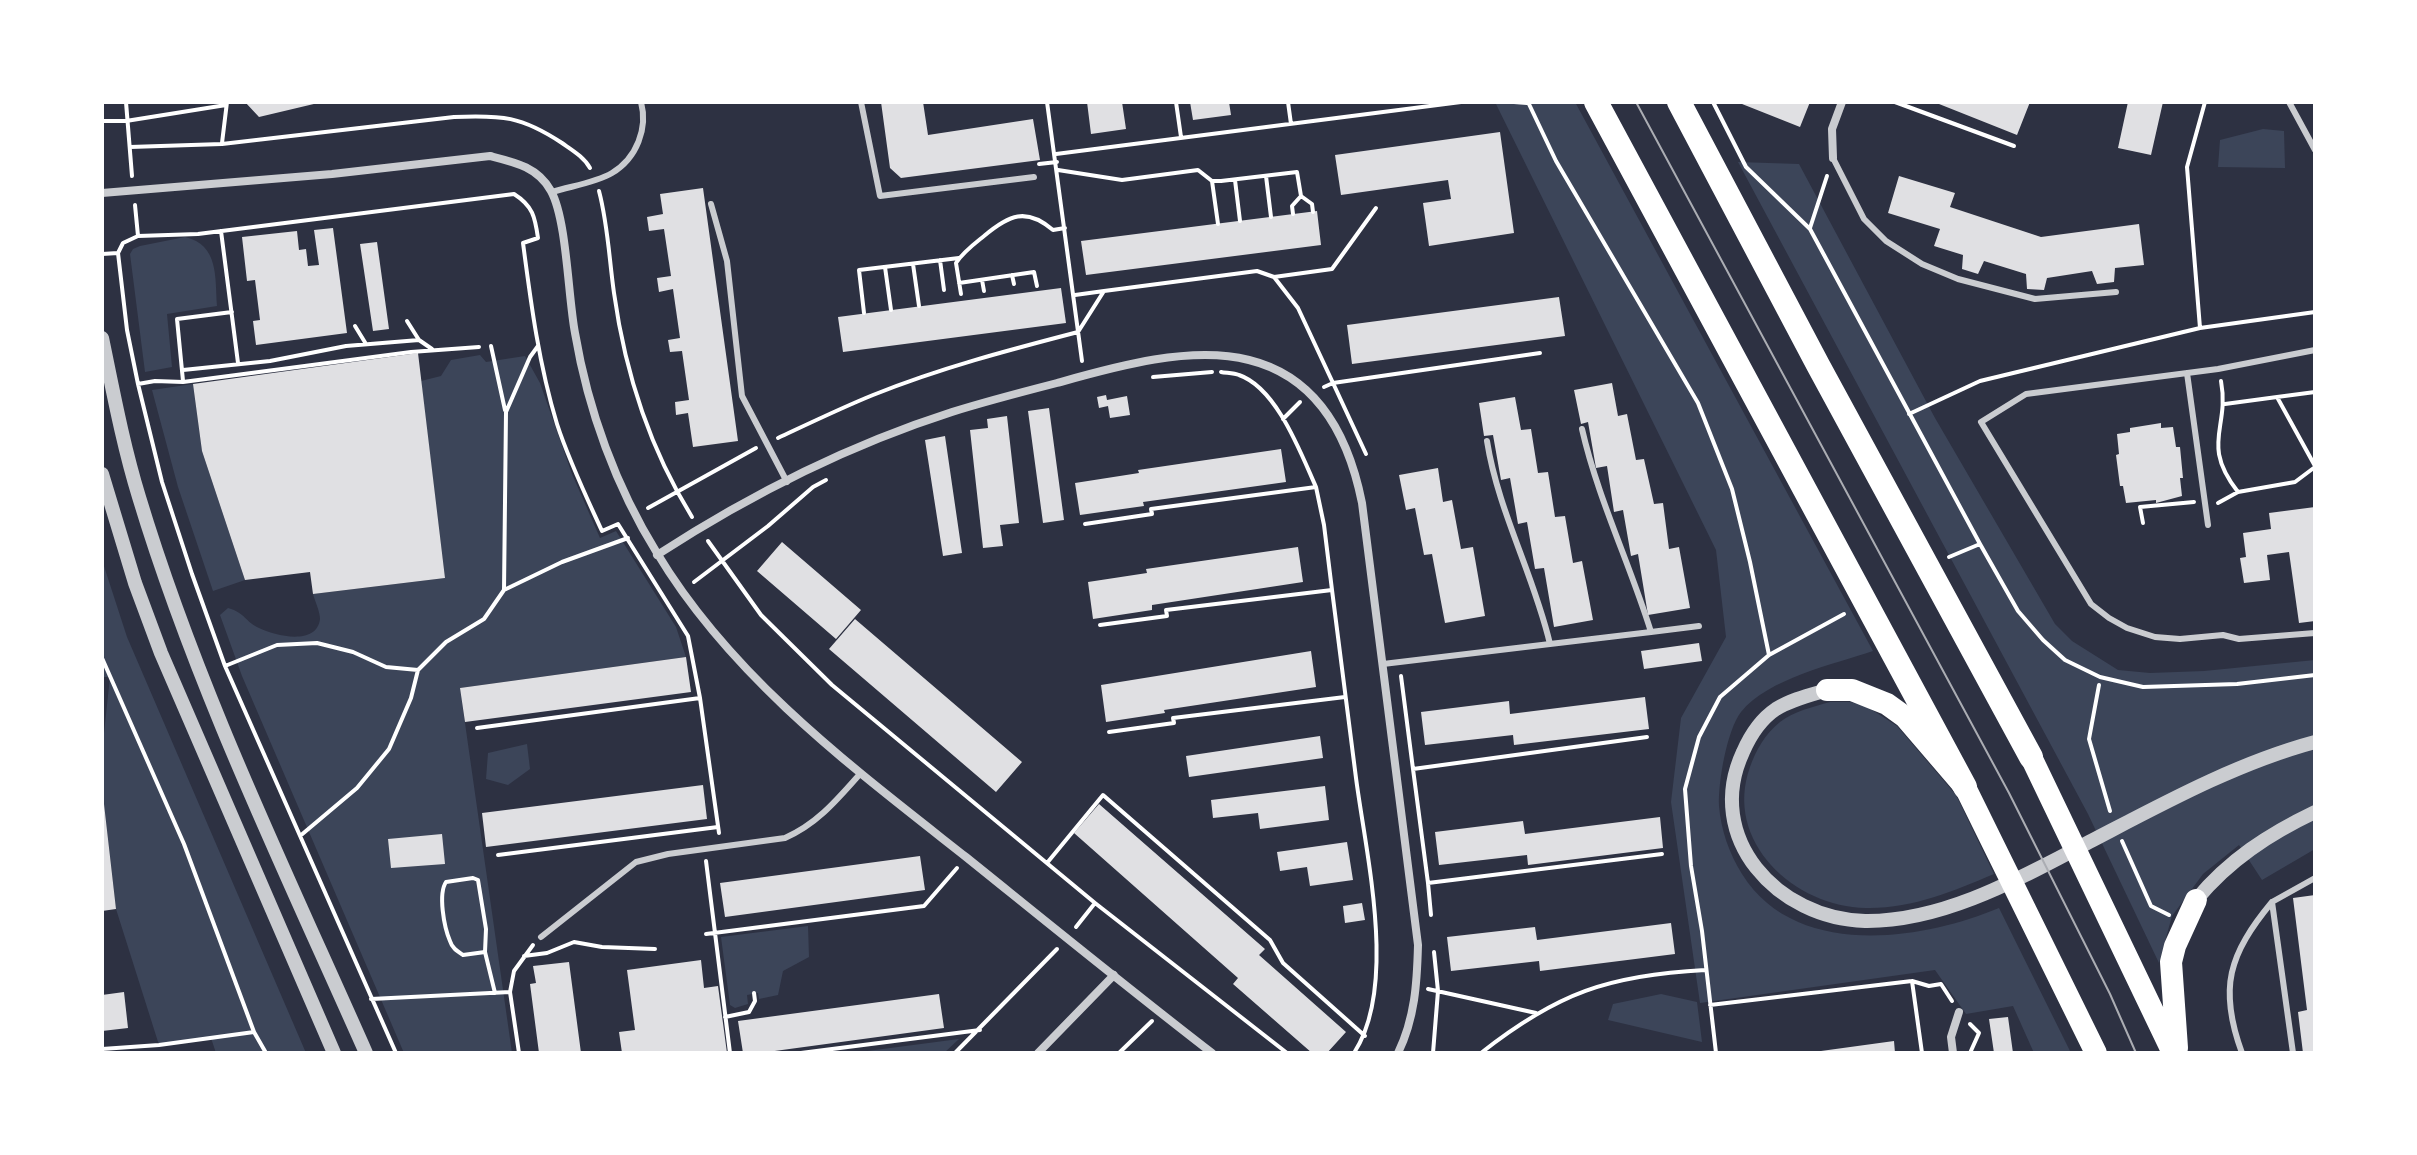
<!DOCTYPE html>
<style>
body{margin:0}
#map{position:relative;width:2417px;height:1155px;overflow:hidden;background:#2d3142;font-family:Georgia,serif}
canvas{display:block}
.frame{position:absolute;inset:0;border:104px solid #fff;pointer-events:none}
</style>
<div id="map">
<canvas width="2417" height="1155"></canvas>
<div class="frame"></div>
</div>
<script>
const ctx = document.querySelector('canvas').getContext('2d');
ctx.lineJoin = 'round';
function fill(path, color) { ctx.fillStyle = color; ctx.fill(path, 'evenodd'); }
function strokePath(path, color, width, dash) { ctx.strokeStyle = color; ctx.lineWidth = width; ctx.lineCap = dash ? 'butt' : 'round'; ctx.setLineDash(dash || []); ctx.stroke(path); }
fill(new Path2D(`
 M1495 102H1575L1873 651C1834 664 1767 679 1741 712 1727 730 1718 782 1719 806 1721 830 1729 853 1742 874 1795 959 1920 941 1999 908L2071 1053H2034L2013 1006 1966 1014 1935 970 1700 1003 1671 802 1681 718 1726 637 1716 550Z
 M2263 129 2284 131 2285 168 2218 167 2220 140Z
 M1738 162 1799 164 1935 418 2055 624 2072 641 2118 670 2150 673 2204 671 2315 660V849L2262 880 2239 845 2203 874 2172 916 2159 963 2088 814Z
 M185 237C219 245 215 277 217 306L167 314 172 367 145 372 130 254 133 249 140 246Z
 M480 355 486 362 525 356 540 383 572 474 600 538 616 531 676 627 686 657 460 688 512 1053H404L242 676 220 615 228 608C246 613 245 622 259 628 275 636 317 646 320 619 320 612 315 601 313 594L445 578 421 381 441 376 451 360Z
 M193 384 202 451 245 580 213 591 178 487 152 390Z
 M102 560 127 637 306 1053H216L211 1038 159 1045 116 909 102 786V752L110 677H102Z
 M1830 702H1850L1866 706 1897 726 1956 795 1994 874C1954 891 1911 909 1866 908 1795 907 1723 842 1750 767 1756 750 1765 734 1780 722 1794 711 1813 707 1830 702Z
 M527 744 530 769 508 785 486 779 488 753Z
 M808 926 809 957 783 971 778 995 759 999 758 993 747 995 748 1004 735 1008 730 1005 721 937Z
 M1661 994 1697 1002 1702 1042 1608 1020 1613 1004Z
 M959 1039 944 1053H852Z`), '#3c4559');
fill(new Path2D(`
 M245 102H318V103L259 117Z
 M881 102H923L928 135 1033 119 1040 160 901 178 890 168Z
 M1087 102H1122L1126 129 1091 134Z
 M1190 102H1229L1231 115 1193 120Z
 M1737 102H1810L1800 127Z
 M1934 102H2030L2017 135Z
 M2128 102H2163L2151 155 2118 148Z
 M1500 132 1514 233 1429 246 1423 203 1451 199 1448 180 1341 195 1335 155Z
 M1899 176 1955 193 1950 207 2041 237 2139 224 2144 265 2115 268 2114 282 2097 284 2092 271 2047 278 2044 290 2027 289 2026 274 1984 261 1978 274 1962 269 1963 255 1934 246 1940 229 1888 213Z
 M703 188 738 441 693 447 688 413 676 415 675 402 689 400 682 351 670 352 668 340 680 338 673 289 659 292 657 278 671 276 664 229 649 231 647 217 663 214 660 194Z
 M1317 211 1321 245 1086 275 1081 241Z
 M333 228 347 333 256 345 253 321 260 320 255 280 247 281 242 237 297 231 299 250 306 249 308 266 319 265 314 230Z
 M377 242 389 329 373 331 360 244Z
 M1061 288 1066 323 843 352 838 317Z
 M1559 297 1565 336 1352 364 1347 325Z
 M418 353 445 578 313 594 310 572 245 580 202 451 193 384Z
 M1612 383 1618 416 1627 414 1636 460 1644 459 1654 504 1663 503 1669 549 1679 547 1690 608 1648 615 1638 554 1631 556 1623 510 1614 512 1607 466 1596 468 1588 422 1581 424 1574 390Z
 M1106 395 1107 400 1127 396 1130 415 1110 418 1108 406 1099 408 1097 397Z
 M1515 397 1521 430 1531 429 1538 473 1548 472 1555 517 1565 516 1573 563 1582 561 1593 620 1554 627 1544 568 1535 569 1527 522 1518 524 1510 478 1501 480 1493 435 1484 436 1479 403Z
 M1049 408 1064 520 1043 523 1028 411Z
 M1007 416 1019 523 1000 525 1003 546 983 548 970 430 988 428 987 419Z
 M2161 423V428L2173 427 2176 447H2180L2183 478H2180L2182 496 2156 503V500L2126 503 2123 486H2120L2116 455 2119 454 2117 434 2130 432V428Z
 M945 436 962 553 943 556 925 440Z
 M1281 449 1286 482 1143 502 1144 506 1080 515 1075 483 1139 473 1138 470Z
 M1438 468 1443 502 1452 500 1461 549 1473 547 1485 616 1445 623 1432 554 1424 555 1415 508 1406 510 1399 475Z
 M2315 507V621L2299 623 2289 552 2267 555 2270 580 2244 583 2240 558 2246 557 2243 533 2271 529 2269 513Z
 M782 542 861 610 836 639 757 571Z
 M1298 547 1303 582 1152 605V610L1093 619 1088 582 1147 573 1146 569Z
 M855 619 1022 762 996 792 829 649Z
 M1699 643 1702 661 1644 669 1641 651Z
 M1311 651 1316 687 1164 710 1165 713 1106 722 1101 685Z
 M686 657 691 692 465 722 460 688Z
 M1645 697 1649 729 1514 745 1513 735 1425 745 1421 712 1509 701 1510 714Z
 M1320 736 1323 758 1189 777 1186 756Z
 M703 785 707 819 486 847 482 813Z
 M1325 786 1329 820 1260 829 1258 813 1213 818 1211 800Z
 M102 804H104L116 909 102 911Z
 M1099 804 1265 949 1259 955 1346 1032 1327 1053H1312L1233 984 1238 978 1074 833Z
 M1660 817 1663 848 1528 865 1527 855 1439 865 1435 832 1523 821 1525 834Z
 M442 834 445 864 391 868 388 839Z
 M1347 842 1353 880 1310 886 1307 867 1280 871 1277 852Z
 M920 856 925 890 725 917 720 883Z
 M2315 895V1053H2303L2298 1012 2307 1010 2293 898Z
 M1362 903 1365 920 1345 923 1343 906Z
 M1671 923 1675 954 1540 971 1539 961 1451 971 1447 937 1535 927 1537 940Z
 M701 960 704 988 718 986 727 1053H622L619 1032 635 1030 627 970Z
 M569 962 581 1053H539L530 984 536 983 533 966Z
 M124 992 128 1028 102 1031V995Z
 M939 994 944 1028 760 1053H743L738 1021Z
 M2008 1017 2013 1053H1994L1989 1019Z
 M1894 1041 1895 1053H1821V1051Z`), '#e0e0e3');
strokePath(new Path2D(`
 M126 102 132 176
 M1047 102 1082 361
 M1176 102 1181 137
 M1288 102 1291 124
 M1514 102 1527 103
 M1528 102 1556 161 1698 403 1732 489 1750 562 1769 655
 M1713 102 1746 167 1810 229 1980 544 2018 611 2043 640 2065 660 2100 677 2143 687 2237 684 2315 675
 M1895 102 2014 146
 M102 121H126L226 105
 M222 143 227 102
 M130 147 222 144 454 117C502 115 521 116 562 143 572 150 584 157 590 168
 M1056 154 1461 102
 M1039 164 1057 162
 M1058 170 1122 180 1198 170 1212 181H1221L1297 172 1301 196 1312 204 1313 212
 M1266 176 1271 217
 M1235 180 1240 221
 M1212 181 1218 224
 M599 191C608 225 609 258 614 293 625 372 650 449 692 517
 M135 205 138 236 123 243 118 253 127 330 138 384 162 482 192 574 225 666 396 1053
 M1293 214 1292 206 1301 196
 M1810 228 1827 176
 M221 231 238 363
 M138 236 198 234 514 194C533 206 535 217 538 238L523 243C531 304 539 365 557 424 569 461 586 496 602 531L618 524 688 636 700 698 719 833
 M102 254 118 253
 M940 260 944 290
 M913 264 919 306
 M885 267 891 310
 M1012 275 1014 284
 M1274 277 1332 269 1376 208
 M982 280 984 291
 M959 283 1034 272 1037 286
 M961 294 956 263C963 252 974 244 984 236 1009 215 1026 207 1053 230L1065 228
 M1075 295 1104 291
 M864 313 859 270 959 258
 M407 321 419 340
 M355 326 366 344
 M2200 328 2187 167 2205 102
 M491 346 505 410
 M183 370 270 361 346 346 419 340 432 349
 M1221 372C1226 373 1234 373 1239 375 1277 388 1301 454 1316 487
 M1153 377 1212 372
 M183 381 177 319 232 312
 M2221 381C2230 429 2200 443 2238 492
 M138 384 155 381 183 382 411 352 479 347
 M2277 397 2315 392
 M2225 404 2277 397 2315 466
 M1909 414 1980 381 2200 328 2315 312
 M1283 419 1300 402
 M778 438C810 423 841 408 873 395 940 368 1009 350 1078 332L1104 291 1257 271 1274 277 1298 308 1333 383 1324 387
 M1366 454 1333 383 1540 353
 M2218 503 2238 492 2295 482 2315 467
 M648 508 756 448
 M2143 523 2140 507 2194 502
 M1085 524 1152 514 1151 509 1316 487 1324 525 1332 590
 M708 541 761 615 832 685 1095 903 1076 927
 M1949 557 1980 544
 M694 582 768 526 813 487 826 480
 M504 590 506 412 530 357 538 346
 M1100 625 1167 616 1166 610 1332 590C1340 652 1348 715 1356 778 1366 855 1398 986 1354 1053
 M102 658 184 844 254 1032 266 1053
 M225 666 277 645 317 643 353 652 386 667 418 670
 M1401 676 1413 769
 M2099 685 2089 739 2110 811
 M477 728 700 698
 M1109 732 1174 723 1173 718 1345 697
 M300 836 357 788 389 749 411 698 418 670 446 642 484 619 504 590 562 562 628 538
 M2122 841 2151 906 2169 915
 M498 855 718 827
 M706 861 730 1053
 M1047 863 1103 795 1270 940 1283 963 1365 1036
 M1428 883 1413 769 1647 737
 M1095 903 1287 1053
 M1431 915 1428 883 1662 854
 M706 934 924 906 957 868
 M485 952 463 955C457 951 452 948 450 941 444 927 438 894 446 882L473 878 478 880 486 929 485 952 495 993
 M524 956 547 953 574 942 602 947 655 949
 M1912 981 1922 1053
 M1428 989 1536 1013
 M510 992 514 971 533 945
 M371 999 510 992 519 1053
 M1710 1005 1912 981 1929 986 1941 984 1952 1001
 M725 1017 749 1012 755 1001 754 993
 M102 1049 159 1045 254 1032
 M801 1053 980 1030
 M955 1053 1057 949
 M1119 1053 1152 1021
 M1433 1053 1438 991 1434 952
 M1481 1053C1557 993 1609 975 1705 970
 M1716 1053 1702 931 1691 866 1685 789 1699 737 1720 697 1769 655 1844 614
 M1970 1053 1979 1033 1970 1024`), '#fff', 4);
strokePath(new Path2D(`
 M861 102 880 196 1034 177
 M2289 102 2315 150
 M1833 158 1864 219 1886 241 1922 264 1958 279 2035 299 2116 292
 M552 192C571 186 595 183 612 173 637 158 648 128 641 102
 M711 204 727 261 742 396 787 482
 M2315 350 2218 369 2026 394 1981 422 2091 604 2109 618 2127 628 2155 637 2180 639 2223 635 2239 639 2315 633
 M2187 373 2208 525
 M1651 632 1699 626
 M1550 644 1651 632C1630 564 1598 499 1582 429
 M1383 664 1550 644C1534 575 1498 511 1487 441
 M541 937 636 862 668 854 785 838C817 824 837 800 860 774
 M2242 1053C2218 988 2229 954 2272 902
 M2293 1053 2272 902 2315 878`), '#caccd0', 6);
strokePath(new Path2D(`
 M1833 158 1832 129 1842 102
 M102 193 332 174 490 156C514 162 538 167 551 191 567 220 568 297 575 333 588 410 616 487 657 553 732 678 853 768 966 857 1048 923 1129 989 1212 1053
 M657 555C748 496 849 445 952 412 987 401 1022 392 1057 383 1114 367 1190 345 1249 360 1318 377 1349 438 1362 503L1418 945C1417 983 1415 1018 1398 1053
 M1038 1053 1114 975
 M1953 1053 1951 1037 1959 1012`), '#caccd0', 8);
strokePath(new Path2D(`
 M102 338C113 391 123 445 139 497 197 689 285 870 366 1053
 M102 474 135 583 161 653 334 1053
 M1827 690C1810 695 1792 699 1776 709 1761 719 1750 736 1743 752 1703 838 1778 919 1865 921 1945 922 2024 876 2093 840 2164 803 2237 763 2315 742
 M2196 900C2229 860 2269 834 2315 812`), '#caccd0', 14);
strokePath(new Path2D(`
 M1827 690H1852L1887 704 1905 717 1965 787 2096 1053
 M2031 757 2173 1053
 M2177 1048 2171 962 2175 946 2196 900`), '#fff', 22);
strokePath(new Path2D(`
 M1596 102 1965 787
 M1679 102 1818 365 2031 757`), '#fff', 24);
strokePath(new Path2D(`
 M1636 102 2009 793 2110 994 2136 1053`), '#abadb3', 2);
</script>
